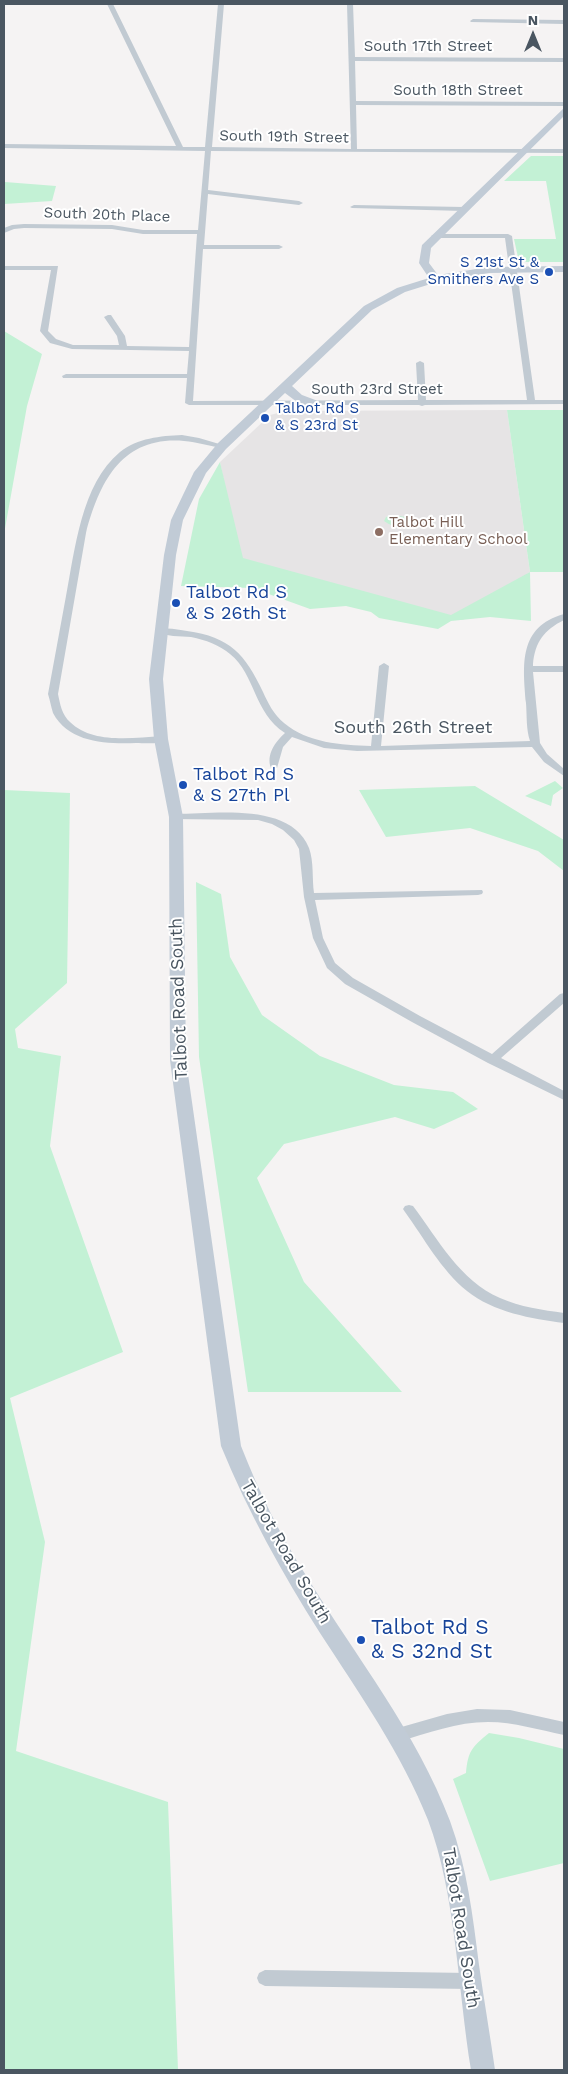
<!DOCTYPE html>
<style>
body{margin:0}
#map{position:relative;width:568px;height:2074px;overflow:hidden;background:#f5f3f3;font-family:"Work Sans",sans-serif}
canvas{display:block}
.frame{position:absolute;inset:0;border:5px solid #4a5661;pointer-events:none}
.north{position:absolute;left:508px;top:10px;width:50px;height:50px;-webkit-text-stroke:4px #fff;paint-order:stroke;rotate:0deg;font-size:14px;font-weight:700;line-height:20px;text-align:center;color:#4a5661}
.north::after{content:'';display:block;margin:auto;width:18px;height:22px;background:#4a5661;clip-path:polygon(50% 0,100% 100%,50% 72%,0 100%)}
</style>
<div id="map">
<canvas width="568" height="2074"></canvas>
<div class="frame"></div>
<div class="north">N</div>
</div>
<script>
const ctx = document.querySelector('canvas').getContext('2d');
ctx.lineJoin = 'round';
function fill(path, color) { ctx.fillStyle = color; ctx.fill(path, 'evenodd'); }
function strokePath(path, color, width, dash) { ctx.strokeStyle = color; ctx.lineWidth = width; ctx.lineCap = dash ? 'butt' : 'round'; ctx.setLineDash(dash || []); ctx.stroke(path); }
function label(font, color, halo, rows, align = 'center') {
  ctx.font = font + ' "Work Sans",sans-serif'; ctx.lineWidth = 4; ctx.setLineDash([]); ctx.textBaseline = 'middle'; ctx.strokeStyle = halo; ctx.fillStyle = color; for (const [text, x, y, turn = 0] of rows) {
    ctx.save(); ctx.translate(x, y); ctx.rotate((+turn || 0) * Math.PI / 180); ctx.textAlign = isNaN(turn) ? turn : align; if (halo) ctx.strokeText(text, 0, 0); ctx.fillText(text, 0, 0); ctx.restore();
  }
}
fill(new Path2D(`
 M507 410 530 572 463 620 241 562 220 462 270 415 286 411Z`), '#e6e4e5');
fill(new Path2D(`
 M531 156H564V262H519L514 239H556L546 181H504Z
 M4 174 5 182 56 186 52 201 4 204Z
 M4 331 42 354 27 406 4 534Z
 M507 410H564V572H530L531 621 490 617 451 621 438 629 379 618 371 612 346 606 310 609 252 588 181 586 199 499 220 462 243 558 451 615 530 572Z
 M392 515 406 517 412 521V524C402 528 393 528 384 521L386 517Z
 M555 781 563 788 553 795 551 806 525 796Z
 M475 786 564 840V871L538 851 470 828 386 837 359 790Z
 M4 790 70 793 67 983 15 1029 18 1048 61 1056 50 1146 123 1352 10 1398 45 1542 16 1751 168 1802 178 2070H4Z
 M196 882 221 894 230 957 262 1015 320 1056 394 1085 453 1092 478 1109 434 1129 395 1117 284 1144 257 1178 304 1282 402 1392H248L199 1057Z
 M489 1733 519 1738 564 1749V1863L490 1881 453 1779 466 1773C468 1751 472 1747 489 1733Z`), '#c3f1d5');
fill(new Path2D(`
 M107 4H113L183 147H205L218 4H224L212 147 351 149 347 4H353L355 57 564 58V62L355 61 356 101 564 102V106L356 105 357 149H564V153L211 151 208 190 299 201 303 203 299 205 208 194 204 245H279L283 247 279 249H203L193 401 418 400 416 363 420 361 424 363 426 400H527L505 238H435L431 236 435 234H508L512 236 535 400H564V404L425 405 422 406 419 405H189L185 403 187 378H63L62 376 66 374H187L189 351 72 349 50 343 40 331 51 270H4V266H58L48 331 56 339 73 345H119L117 336 104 317 108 315H111L125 336 127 346 189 347 197 234H143L112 229 24 228 14 229 4 233V228L12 225 24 224 112 225 143 230H198L205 151 4 148V144L176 146Z
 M473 19 564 20V24L471 22 470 21Z
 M354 205 464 207 468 209 464 211 352 208 350 207Z
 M182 435 199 438 226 446 222 448C210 446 197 442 184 441 123 436 100 480 86 533L58 694C60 704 62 715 70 722 92 744 133 738 161 736L166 739C159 745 145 743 136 743 106 744 69 743 53 713 51 707 50 700 48 694 54 661 60 629 66 596 75 550 81 484 120 452 138 438 160 436 182 435Z
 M564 614V620C544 630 535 642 533 664V666H564V672H533L540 743 547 754 564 769V776L544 762 532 747 357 751 324 748 292 737 283 747 277 768H271C266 755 275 742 285 733 253 712 256 675 230 654 219 645 206 640 191 637 181 636 165 637 157 631 164 626 178 630 187 631 230 637 245 654 263 692 268 703 274 715 284 723 308 743 341 745 371 746L379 666 384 663 389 666 381 746 530 741C526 729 527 716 526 703 523 665 518 627 564 614Z
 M176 814C215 814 291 802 309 848 314 861 312 880 314 893L482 890 483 892 482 894 478 895 315 900 323 938 335 963 353 978 420 1016 492 1054 560 994 564 993V1003L501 1058 564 1091V1100L488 1063 412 1022 345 984 327 968 313 938 304 897 299 849 294 840 283 830 272 824 258 820 172 819 171 817Z
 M409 1205 413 1206C438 1239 460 1281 500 1298 520 1307 543 1310 564 1313V1323C532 1319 493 1312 467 1291 441 1270 424 1238 405 1212L403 1209 405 1206Z
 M477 1709 510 1710 564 1722V1735C539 1730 514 1722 488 1722 457 1722 428 1733 398 1742L393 1740 391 1735 393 1730 398 1728 447 1714Z
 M265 1970 470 1973 476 1976 478 1981 476 1986 470 1989 265 1986 259 1983 257 1978 259 1973Z`), '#c1cad2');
fill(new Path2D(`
 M564 108V116L431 248 429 263 438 275 489 267 564 266V272L489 273 437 282 405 292 372 310 292 386 302 395 318 401V405L297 402 285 393 226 449 206 473 183 520 176 555 163 679 168 739 183 817 186 1060 241 1446C259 1492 280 1535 307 1577 356 1657 417 1733 450 1821 467 1867 473 1917 479 1965 484 2000 490 2035 495 2070H471C458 1991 456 1894 428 1820 402 1754 359 1693 320 1633 282 1573 248 1512 221 1446L170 1060 169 817 154 739 149 679 164 555 171 520 194 472 218 443 364 306 397 288 429 278 419 263 422 245Z`), '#c1cbd6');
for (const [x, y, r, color] of [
 [549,272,5,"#1a4fb4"],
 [265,418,5,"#1a4fb4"],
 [379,532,5,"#8d6e63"],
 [176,603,5,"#1a4fb4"],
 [183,785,5,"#1a4fb4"],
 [361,1640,5,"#1a4fb4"]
]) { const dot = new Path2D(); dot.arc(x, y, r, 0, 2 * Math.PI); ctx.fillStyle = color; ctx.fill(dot); strokePath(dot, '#fff', 2); }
label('15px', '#4a5661', '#fff', [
 ["South 17th Street",428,47],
 ["South 18th Street",458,91],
 ["South 19th Street",284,137,1],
 ["South 20th Place",107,215,2],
 ["South 23rd Street",377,390]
]);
label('15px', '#164399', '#fff', [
 ["S 21st St &",539,263],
 ["Smithers Ave S",539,280],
 ["Talbot Rd S",275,409,"left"],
 ["& S 23rd St",275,426,"left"]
], 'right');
label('15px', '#785e54', '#fff', [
 ["Talbot Hill",389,523],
 ["Elementary School",389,540]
], 'left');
label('18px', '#164399', '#fff', [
 ["Talbot Rd S",186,593],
 ["& S 26th St",186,614],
 ["Talbot Rd S",193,775],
 ["& S 27th Pl",193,796]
], 'left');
label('18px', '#4a5661', '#fff', [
 ["South 26th Street",413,728],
 ["Talbot Road South",179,999,-92],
 ["Talbot Road South",286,1552,60],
 ["Talbot Road South",461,1928,81]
]);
label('21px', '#164399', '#fff', [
 ["Talbot Rd S",371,1628],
 ["& S 32nd St",371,1652]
], 'left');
</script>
